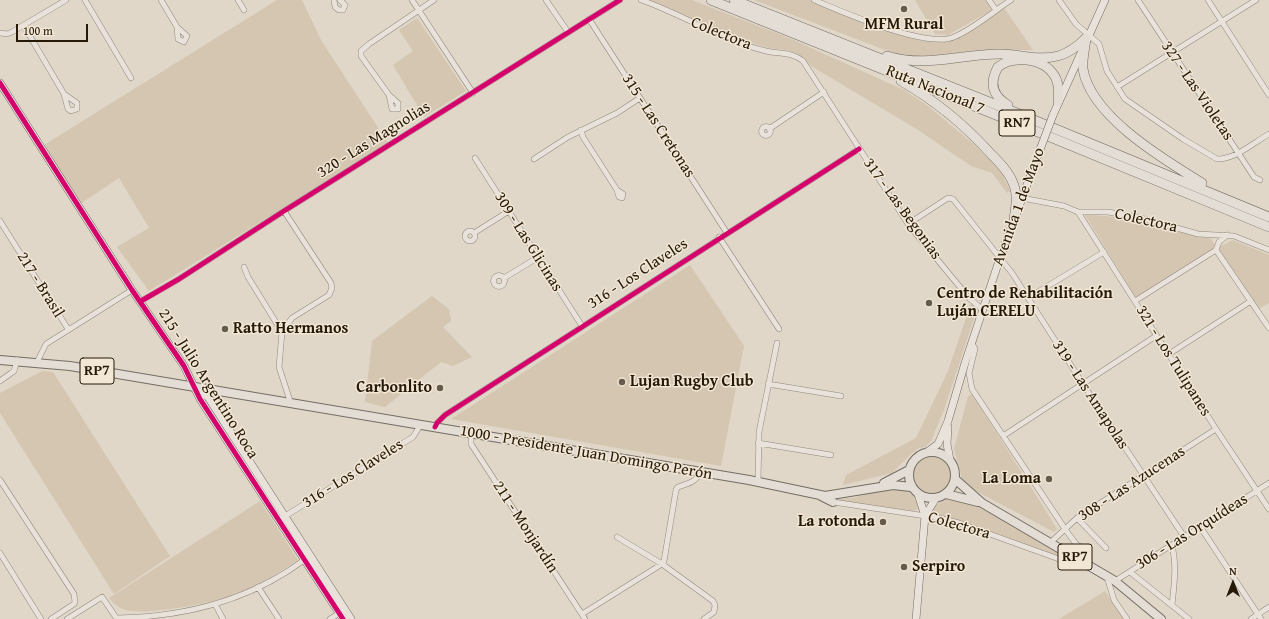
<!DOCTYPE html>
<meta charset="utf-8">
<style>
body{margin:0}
#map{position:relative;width:1269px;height:619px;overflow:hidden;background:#e0d7c8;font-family:"Gentium Book Plus",serif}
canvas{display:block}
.north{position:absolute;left:1213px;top:563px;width:40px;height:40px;-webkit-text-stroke:3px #f2e6d5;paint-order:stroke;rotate:0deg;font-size:11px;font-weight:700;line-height:16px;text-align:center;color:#261907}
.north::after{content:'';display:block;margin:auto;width:14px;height:18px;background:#261907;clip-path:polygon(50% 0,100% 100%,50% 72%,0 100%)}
.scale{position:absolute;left:16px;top:24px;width:72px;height:18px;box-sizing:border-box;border:2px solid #261907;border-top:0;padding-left:5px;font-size:12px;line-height:14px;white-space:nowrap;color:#261907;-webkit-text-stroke:3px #f2e6d5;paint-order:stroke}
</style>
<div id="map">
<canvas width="1269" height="619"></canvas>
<div class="north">N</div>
<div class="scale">100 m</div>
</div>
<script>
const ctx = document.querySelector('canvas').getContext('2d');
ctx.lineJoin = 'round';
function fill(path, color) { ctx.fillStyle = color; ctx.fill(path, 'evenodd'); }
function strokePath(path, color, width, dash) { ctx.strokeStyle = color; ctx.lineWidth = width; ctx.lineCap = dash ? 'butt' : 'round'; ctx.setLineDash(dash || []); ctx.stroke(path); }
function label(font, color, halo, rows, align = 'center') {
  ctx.font = font + ' "Gentium Book Plus",serif'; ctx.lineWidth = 3; ctx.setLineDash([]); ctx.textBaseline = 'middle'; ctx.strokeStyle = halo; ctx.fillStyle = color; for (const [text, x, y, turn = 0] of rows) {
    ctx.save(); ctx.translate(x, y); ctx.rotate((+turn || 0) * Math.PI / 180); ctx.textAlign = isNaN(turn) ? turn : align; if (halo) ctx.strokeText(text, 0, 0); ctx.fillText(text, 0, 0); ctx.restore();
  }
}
fill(new Path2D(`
 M277 0H302L321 40 388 143 149 291 117 247 149 228 119 178 80 204 44 145Z
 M646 0H692L789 38 904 90 928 106 977 147 1002 173 1010 191 1007 193 992 173 971 166 915 128 811 66 800 55 786 50 768 48 737 38Z
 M754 0H813L922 41 956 40 1004 8 1033 50H986L932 59 901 56Z
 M915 0H986L992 10 948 35 935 34Z
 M417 18 466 91 424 117 393 65 413 51 399 30Z
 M1085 215C1129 215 1168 230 1211 239L1217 248 1233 240 1269 255V303L1259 309 1216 248 1136 298Z
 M690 265 744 346 721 466 451 419Z
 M432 296 449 309 451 321 443 327 472 357 453 366 441 362 385 407 365 402 372 341Z
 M971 303 977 309 944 410 931 441 925 447 919 448 910 455 892 473 843 485 846 475 916 438 948 371Z
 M42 371 53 372 170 556 114 594 0 413V393Z
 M972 394 1046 511 1057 529 1054 532 970 488 963 483 954 449 968 396Z
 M913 475a19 19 0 1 1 38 0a19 19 0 1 1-38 0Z
 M886 488 910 490 916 498 918 509 913 511 832 501 834 499 853 498Z
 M946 498 969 501 979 506 1070 559 1068 560 966 522 941 516 934 512V507Z
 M260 501 298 560C280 572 262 583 242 592 220 602 149 616 126 610 119 608 114 604 109 598Z
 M1105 591 1124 619H1059Z`), '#d4c6b1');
const street = new Path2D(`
 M85 0 131 78
 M161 0 177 27 187 36 184 42 178 39 177 27
 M238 0 244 10
 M334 0 335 7 339 10H343L345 5 340 0
 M412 0 473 93
 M546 0 568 32
 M641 0C682 14 723 41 766 51 779 54 792 52 803 61L908 224 969 298 983 310
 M814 0C843 12 926 49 954 37 972 30 994 11 1011 0
 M989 0 996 10
 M1059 0 1076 24 1099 44 1107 71 1125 99 1183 139 1217 159C1236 159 1253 143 1269 134
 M1138 0 1254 177 1260 180
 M1208 0 1269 95
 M589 19 727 233
 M24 26 64 94 68 109 71 111 77 109V103L64 94
 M0 33 7 34 12 32 66 0
 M1117 87 1256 0
 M389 95 392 109H398V103L389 95 361 56V51L369 44 434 0
 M761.5 131a4.5 4.5 0 1 1 9 0a4.5 4.5 0 1 1-9 0Z
 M769 129 824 92
 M581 130 583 137 617 190 623 194 622 198 619 197 617 190
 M475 158 582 326
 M534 159 568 137 617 113 640 98
 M1022 198 1064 206 1078 212H1108L1145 219 1198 234 1234 236 1269 250
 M1078 212 1216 429 1269 509
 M0 221 68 329
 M908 224 948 198 953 199 1012 273 1083 384 1185 538
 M465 236a5 5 0 1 1 10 0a5 5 0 1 1-10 0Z
 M474 233 509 211
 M1227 235 1219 242 1216 250 1269 328
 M719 237 779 329
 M244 267 248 277 282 332 279 367 291 404
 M493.5 281a5.5 5.5 0 1 1 11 0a5.5 5.5 0 1 1-11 0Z
 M504 278 537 258
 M1028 298 1104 252
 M141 301 179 279 284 211 620 0
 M1135 301 1216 250
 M282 332 292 318 329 295 332 288 331 283 284 211
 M972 343 975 349 969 373 972 389 1065 529 1076 544 1085 550
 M1169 354 1251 301
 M37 362 46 344 132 290
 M0 381 14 371 17 360
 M768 384 841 396
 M435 427 437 423 445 415 859 149
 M471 433V444L585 619
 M1003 436 1156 336
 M758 443 831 455
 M0 480 74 594 75 602 74 604 51 619
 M758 483 759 432 777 343
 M833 502 939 518 959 523 1070 563 1082 561
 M282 518 413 437 421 424
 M1077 518 1106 548
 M1201 528 1261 619
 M617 537 662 564 713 601 715 605 714 612 704 619
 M1051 542 1077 518 1216 429
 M0 553 41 619
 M1130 572 1189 619
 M1107 577 1114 600 1127 619
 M1115 581 1269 483
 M258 587 279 619
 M215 604 223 619
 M1172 605C1174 586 1177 565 1172 546
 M582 614 662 564 664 561 676 490 678 487C688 483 696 483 700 472
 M117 618C184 617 250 600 304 560
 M67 619 102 597 117 619
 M330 619 341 612
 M1251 619 1269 607`);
const secondary = new Path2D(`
 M0 83 132 290 184 366 200 399 343 619
 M1053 115 1105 0
 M196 388 208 397 351 619
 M948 427 947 444 950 460
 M927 452 938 444 948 421 965 363 1000 258 1041 147
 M925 516 936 498
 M916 619 925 516 918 494`);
const primary = new Path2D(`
 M0 360 70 366 749 480 825 496 893 485 911 487
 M909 475a23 23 0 1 1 46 0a23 23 0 1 1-46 0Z
 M955 479 982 503 1115 581 1161 619
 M884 483 909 470
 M946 494 978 502
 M821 496 833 502`);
const highway = new Path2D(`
 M711 0 1026 127 1269 227
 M734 0 1024 116 1269 217
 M1086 38C1085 48 1082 59 1083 69 1091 117 1165 160 1202 183
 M887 56C927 68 960 54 1000 54 1019 54 1038 61 1058 56 1069 53 1078 46 1086 38
 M901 81C936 101 964 124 991 154 999 162 1009 172 1013 183 1018 194 1016 207 1014 219
 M1008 105C992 96 989 83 998 67 1013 55 1043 58 1054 75 1059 82 1059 93 1058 102`);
strokePath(street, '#8f887d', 6);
strokePath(secondary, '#746d63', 8);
strokePath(primary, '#746d63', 10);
strokePath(highway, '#746d63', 10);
strokePath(street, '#e8e2db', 5);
strokePath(secondary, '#e8e2db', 7);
strokePath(primary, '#e3ddd5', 8);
strokePath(highway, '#e3ddd5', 9);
const secondaryBridge = new Path2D(`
 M1041 147 1053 115`);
strokePath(secondaryBridge, '#746d63', 8, []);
strokePath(secondaryBridge, '#e8e2db', 7);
strokePath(new Path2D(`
 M0 83 132 290 184 366 200 399 343 619
 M141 301 179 279 284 211 620 0
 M435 427 437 423 445 415 859 149`), '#d6006c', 5);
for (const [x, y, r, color] of [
 [904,9,4,"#675c4b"],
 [929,303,4,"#675c4b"],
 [225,329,4,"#675c4b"],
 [622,382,4,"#675c4b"],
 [440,388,4,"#675c4b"],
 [1049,479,4,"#675c4b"],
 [883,522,4,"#675c4b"],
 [904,567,4,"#675c4b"]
]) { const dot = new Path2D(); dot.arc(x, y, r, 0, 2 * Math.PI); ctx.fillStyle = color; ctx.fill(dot); strokePath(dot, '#f2e6d5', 1.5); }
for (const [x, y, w] of [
 [1017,123,36],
 [97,371,34],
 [1075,557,34]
]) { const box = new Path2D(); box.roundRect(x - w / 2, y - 13, w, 26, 3); ctx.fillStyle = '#f2e6d5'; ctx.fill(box); strokePath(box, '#261907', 1); }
label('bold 15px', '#261907', null, [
 ["RN7",1017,123],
 ["RP7",97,371],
 ["RP7",1075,557]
]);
label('bold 16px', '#261907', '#f2e6d5', [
 ["MFM Rural",904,25,"center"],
 ["Centro de Rehabilitación",937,294],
 ["Luján CERELU",937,312],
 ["Ratto Hermanos",233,329],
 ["Lujan Rugby Club",630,382],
 ["Carbonlito",432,388,"right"],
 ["La Loma",1041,479,"right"],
 ["La rotonda",875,522,"right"],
 ["Serpiro",912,567]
], 'left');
label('16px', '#261907', '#f2e6d5', [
 ["Colectora",721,34,22],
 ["Ruta Nacional 7",935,90,22],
 ["327 - Las Violetas",1197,91,56],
 ["315 - Las Cretonas",658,126,57],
 ["320 - Las Magnolias",374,140,-32],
 ["Avenida 1 de Mayo",1019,207,-70],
 ["317 - Las Begonias",902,209,54],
 ["Colectora",1146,221,13],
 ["309 - Las Glicinas",528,242,58],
 ["316 - Los Claveles",638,274,-33],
 ["217 - Brasil",40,285,58],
 ["321 - Los Tulipanes",1173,361,58],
 ["215 - Julio Argentino Roca",208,384,58],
 ["319 - Las Amapolas",1090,395,57],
 ["1000 - Presidente Juan Domingo Perón",586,453,10],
 ["316 - Los Claveles",353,474,-32],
 ["308 - Las Azucenas",1132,484,-33],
 ["Colectora",959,526,16],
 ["211 - Monjardín",525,527,57],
 ["306 - Las Orquídeas",1192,532,-32]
]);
</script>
